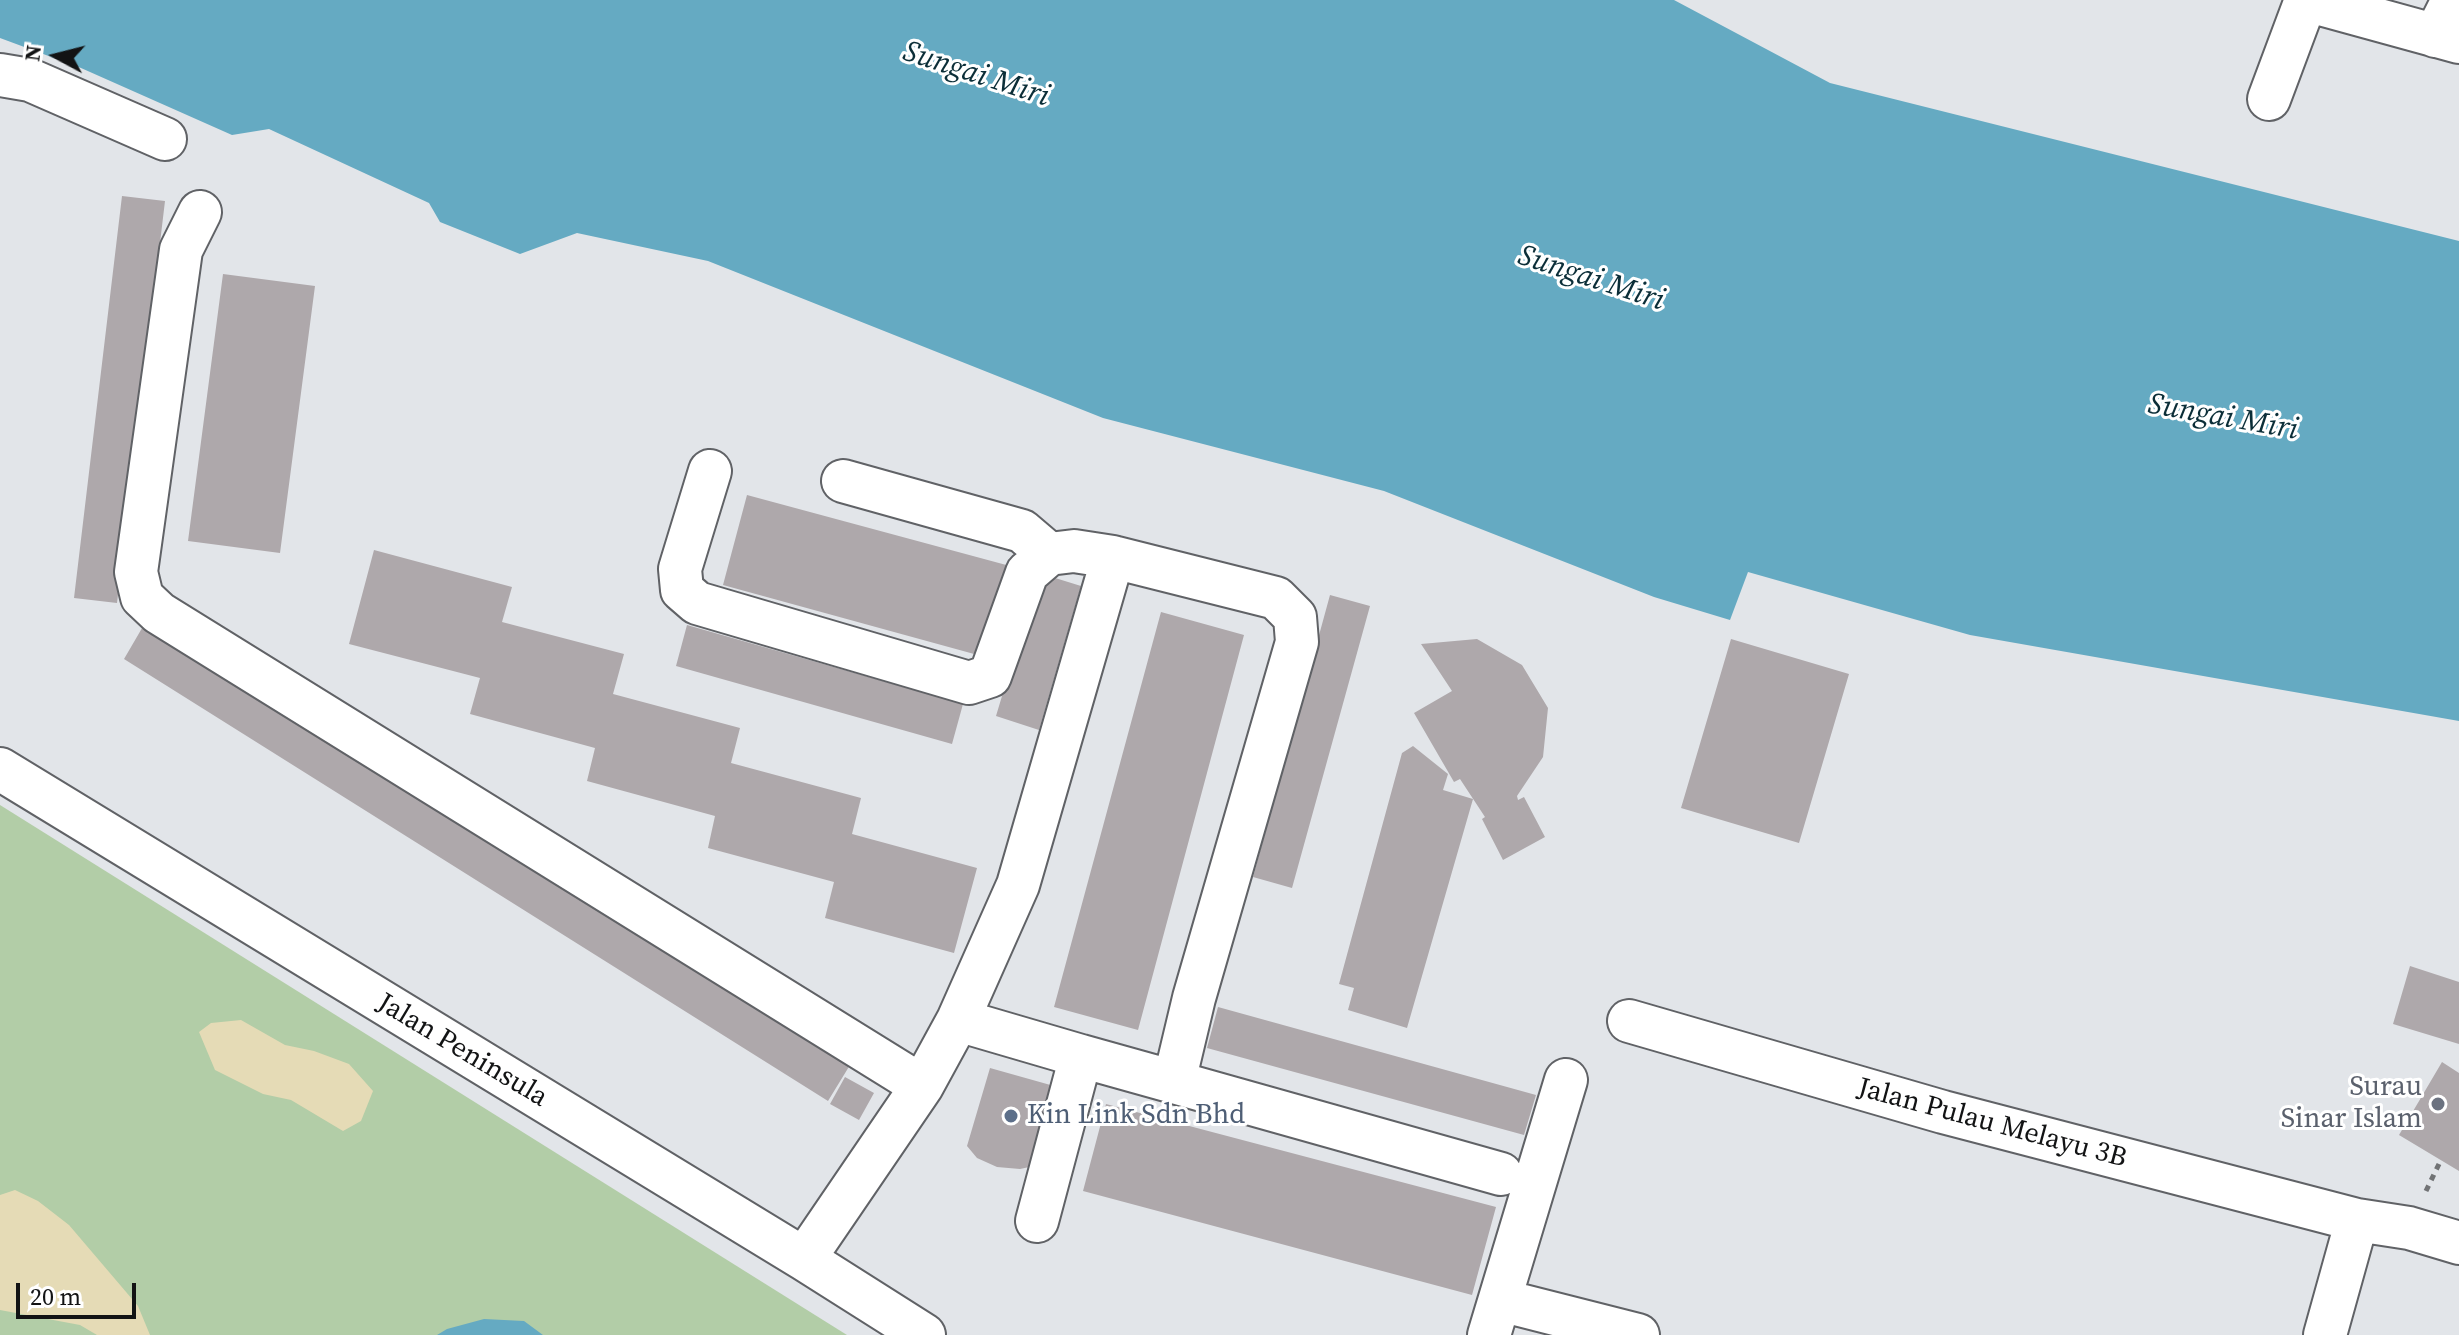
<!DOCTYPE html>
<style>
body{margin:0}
#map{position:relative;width:2459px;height:1335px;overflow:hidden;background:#e2e5e9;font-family:"Source Serif 4",serif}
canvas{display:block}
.north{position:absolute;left:16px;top:16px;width:80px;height:80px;-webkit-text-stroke:6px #fff;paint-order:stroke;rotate:277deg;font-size:22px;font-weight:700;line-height:32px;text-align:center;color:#121314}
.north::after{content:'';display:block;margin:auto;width:28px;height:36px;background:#121314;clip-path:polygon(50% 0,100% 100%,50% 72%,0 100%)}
.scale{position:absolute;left:16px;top:1283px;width:120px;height:36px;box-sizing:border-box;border:4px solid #121314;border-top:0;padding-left:10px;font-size:24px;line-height:28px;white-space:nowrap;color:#121314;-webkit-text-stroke:6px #fff;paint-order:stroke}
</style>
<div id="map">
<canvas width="2459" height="1335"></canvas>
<div class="north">N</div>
<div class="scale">20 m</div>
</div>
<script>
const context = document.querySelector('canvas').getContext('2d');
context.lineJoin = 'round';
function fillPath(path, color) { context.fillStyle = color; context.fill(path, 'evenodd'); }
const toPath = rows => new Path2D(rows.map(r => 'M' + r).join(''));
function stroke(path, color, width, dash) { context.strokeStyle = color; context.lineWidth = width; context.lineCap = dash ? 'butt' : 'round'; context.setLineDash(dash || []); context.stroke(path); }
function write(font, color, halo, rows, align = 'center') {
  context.font = font + ' "Source Serif 4",serif'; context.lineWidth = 6; context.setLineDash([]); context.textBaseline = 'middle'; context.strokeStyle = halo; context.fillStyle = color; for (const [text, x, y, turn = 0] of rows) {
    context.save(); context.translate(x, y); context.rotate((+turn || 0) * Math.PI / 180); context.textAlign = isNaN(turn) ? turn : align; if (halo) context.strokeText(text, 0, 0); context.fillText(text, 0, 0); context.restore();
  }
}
fillPath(toPath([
 [0,805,847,1335,0,1335]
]), '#b2cda7');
fillPath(toPath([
 [241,1020,285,1045,314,1051,349,1064,373,1091,361,1121,343,1131,291,1100,263,1094,215,1070,199,1032,211,1023],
 [15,1190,38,1201,69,1225,138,1306,150,1335,97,1335,80,1325,0,1310,0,1195]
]), '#e5dbb6');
fillPath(toPath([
 [0,0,1674,0,1830,83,2459,241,2459,721,1970,635,1748,572,1730,620,1654,597,1384,491,1103,418,708,261,577,233,520,254,440,222,429,203,269,129,232,135,81,68,0,38],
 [484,1319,524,1321,543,1335,437,1335,447,1329]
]), '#65aac2');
fillPath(toPath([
 [122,196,165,201,117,603,74,598],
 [223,274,315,286,280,553,188,541],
 [747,495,1010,566,985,657,723,585],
 [374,550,512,587,502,622,624,654,613,694,740,728,731,763,861,798,852,834,977,868,954,953,825,918,834,882,708,848,715,816,587,781,595,748,470,714,480,678,349,644],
 [1039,573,1081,586,1039,730,996,716],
 [1330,595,1370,606,1292,888,1253,877],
 [1161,612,1244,635,1138,1030,1054,1007],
 [145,623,850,1065,828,1101,124,659],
 [687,625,963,704,952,744,676,666],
 [1477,639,1522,665,1548,708,1543,757,1517,796,1518,800,1524,797,1545,837,1503,860,1482,819,1485,817,1460,779,1454,782,1414,713,1452,691,1421,644],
 [1731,639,1849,674,1799,843,1681,808],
 [1413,746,1448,774,1443,790,1473,799,1407,1028,1348,1010,1354,988,1339,984,1402,753],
 [2410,966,2459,982,2459,1044,2393,1024],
 [1218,1007,1536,1095,1524,1135,1207,1048],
 [2442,1062,2459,1073,2459,1171,2399,1135],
 [990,1068,1054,1086,1034,1166,1020,1169,997,1167,977,1158,967,1146],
 [845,1077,874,1093,859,1120,830,1104],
 [1106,1104,1496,1207,1472,1295,1083,1191]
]), '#aea8ab');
const minor = toPath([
 [2306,0,2459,42],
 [2435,36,2453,0],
 [0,75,30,80,165,139],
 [2269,99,2306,0],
 [200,212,181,250,136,572,142,597,159,613,922,1086],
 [710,471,680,569,682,590,697,603,969,683,990,676,1027,573,1049,554,1074,551,1113,557],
 [843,481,1022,531,1049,554],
 [0,769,804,1259,924,1335],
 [958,1020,1081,1056,1037,1221],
 [1629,1021,1943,1112,2357,1220,2409,1228,2459,1243],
 [1081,1056,1174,1082],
 [804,1259,922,1086,958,1020,1018,885,1113,557,1276,598,1295,617,1297,642,1194,998,1174,1082,1501,1174],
 [1500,1300,1638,1335],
 [1489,1335,1566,1080],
 [2325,1335,2357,1220]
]);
stroke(minor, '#606266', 46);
stroke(toPath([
 [2426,1191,2439,1164]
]), '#717375', 5, [6, 6]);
stroke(minor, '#fff', 42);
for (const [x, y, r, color] of [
 [2438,1104,8,"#6b7280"],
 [1011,1116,8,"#5c6f8a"]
]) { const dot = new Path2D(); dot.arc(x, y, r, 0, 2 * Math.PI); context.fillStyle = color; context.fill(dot); stroke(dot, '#fff', 3); }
write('28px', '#121314', '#fff', [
 ["Jalan Peninsula",462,1051,31],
 ["Jalan Pulau Melayu 3B",1992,1124,15]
]);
write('28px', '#5b616d', '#fff', [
 ["Surau",2422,1088],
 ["Sinar Islam",2422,1120]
], 'right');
write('28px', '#4e5e75', '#fff', [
 ["Kin Link Sdn Bhd",1027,1116]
], 'left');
write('italic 30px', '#0b2e38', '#fff', [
 ["Sungai Miri",976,75,18],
 ["Sungai Miri",1591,279,18],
 ["Sungai Miri",2223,418,10]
]);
</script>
